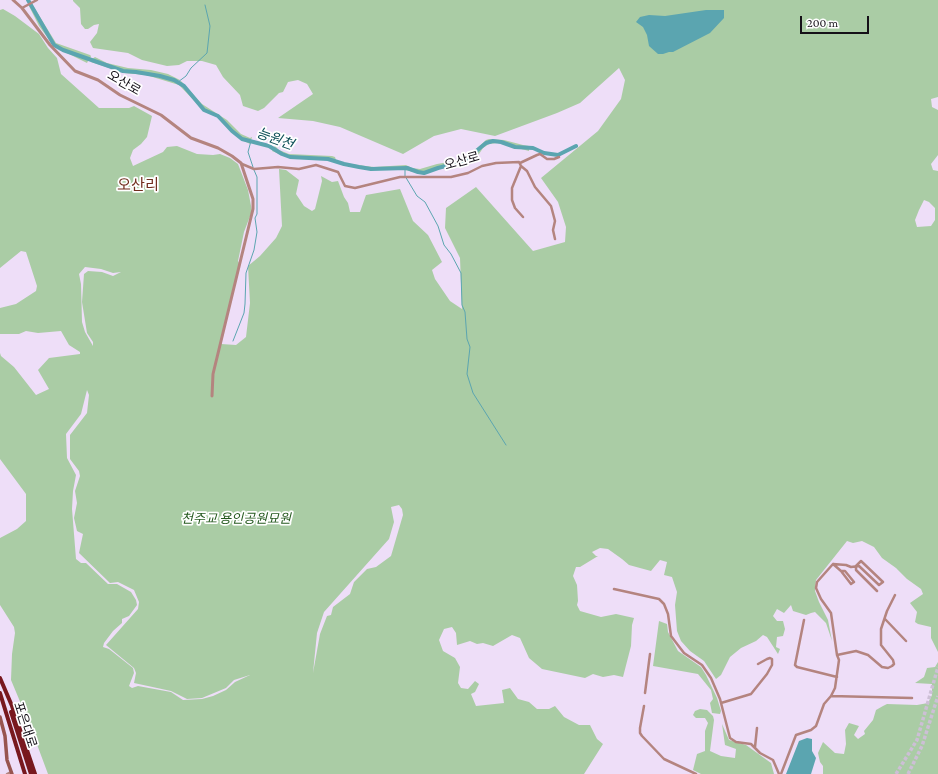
<!DOCTYPE html>
<meta charset="utf-8">
<style>
body{margin:0}
#map{position:relative;width:938px;height:774px;overflow:hidden;background:#eedef8;font-family:"Crimson Pro",serif}
canvas{display:block}
.scale{position:absolute;left:800px;top:16px;width:69px;height:18px;box-sizing:border-box;border:2px solid #151018;border-top:0;padding-left:5px;font-size:12px;line-height:14px;white-space:nowrap;color:#151018;-webkit-text-stroke:3px #fff;paint-order:stroke}
</style>
<div id="map">
<canvas width="938" height="774"></canvas>
<div class="scale">200 m</div>
</div>
<script>
const context = document.querySelector('canvas').getContext('2d');
context.lineJoin = 'round';
function fillPath(path, color) { context.fillStyle = color; context.fill(path, 'evenodd'); }
const toPath = rows => new Path2D(rows.map(r => 'M' + r).join(''));
function stroke(path, color, width, dash) { context.strokeStyle = color; context.lineWidth = width; context.lineCap = dash ? 'butt' : 'round'; context.setLineDash(dash || []); context.stroke(path); }
function write(font, color, halo, rows, align = 'center') {
  context.font = font + ' "Crimson Pro","Noto Sans KR",serif'; context.lineWidth = 3.5; context.setLineDash([]); context.textBaseline = 'middle'; context.strokeStyle = halo; context.fillStyle = color; for (const [text, x, y, turn = 0] of rows) {
    context.save(); context.translate(x, y); context.rotate((+turn || 0) * Math.PI / 180); context.textAlign = isNaN(turn) ? turn : align; if (halo) context.strokeText(text, 0, 0); context.fillText(text, 0, 0); context.restore();
  }
}
fillPath(toPath([
 [73,0,938,0,938,97,931,99,932,107,938,110,938,155,931,164,933,170,938,171,938,652,931,638,931,627,918,624,915,622,917,612,910,603,923,594,921,589,907,579,896,568,882,558,874,547,862,541,853,543,847,541,816,580,815,591,819,602,828,620,832,641,826,623,815,612,811,613,806,615,793,611,791,605,784,613,777,609,773,616,777,621,783,621,785,629,783,636,777,637,776,647,780,649,778,654,767,637,763,635,756,641,741,648,730,657,721,675,716,679,704,661,690,651,681,641,677,631,675,605,677,592,672,577,664,575,667,562,660,560,651,571,629,565,622,559,608,549,600,548,592,552,596,556,598,556,580,567,576,567,573,576,577,585,578,601,577,605,580,611,601,617,616,614,634,618,632,625,631,646,623,677,614,675,603,677,593,674,585,678,542,669,529,658,520,638,512,635,493,646,483,643,477,644,470,641,457,645,456,633,452,627,444,629,439,640,443,651,455,658,460,667,458,683,461,688,468,689,475,681,479,684,475,692,471,694,476,706,504,703,502,690,510,688,518,699,529,702,537,709,549,709,555,706,564,717,579,725,590,725,597,739,603,744,584,774,48,774,29,723,11,680,12,654,15,633,14,627,0,605,0,538,17,529,26,521,26,494,0,459,0,353,1,356,14,367,36,395,49,389,38,370,49,358,80,354,80,352,69,345,61,331,38,333,26,331,19,334,0,334,0,308,16,304,36,291,37,286,26,252,21,251,0,268,0,10,3,9,15,16,39,34,48,48,57,58,61,74,99,108,129,108,134,106,152,116,147,137,141,144,133,150,130,158,133,166,163,152,167,147,177,146,197,154,213,155,220,154,230,158,238,164,248,190,252,211,244,232,238,261,239,263,221,344,236,345,246,337,250,303,248,266,260,256,276,238,282,226,279,169,286,170,299,180,296,194,304,206,312,211,315,209,322,181,321,176,332,182,338,181,344,197,348,203,350,212,360,212,366,195,400,189,413,221,428,235,442,262,432,270,435,279,450,301,462,309,460,258,445,228,446,208,476,187,533,251,565,242,566,227,558,202,541,178,598,131,621,99,625,80,619,68,580,103,557,113,495,136,461,129,434,136,403,154,340,127,313,121,278,118,313,94,307,84,298,80,288,82,283,92,279,93,264,108,258,111,243,106,240,95,223,77,216,65,202,61,187,61,179,65,167,66,142,60,128,53,93,48,90,42,97,33,99,24,94,25,88,29,85,29,81,24,80,8,73,1],
 [924,200,929,202,935,208,935,220,931,226,917,227,915,220,919,210],
 [85,267,101,269,113,273,121,272,113,276,102,272,88,271,84,274,82,302,87,333,93,342,93,346,85,332,82,322,81,284,79,274],
 [87,390,89,395,87,413,70,435,70,459,79,471,80,476,75,491,77,503,74,518,77,531,83,534,79,553,110,583,118,582,134,590,139,602,138,609,106,645,134,668,136,673,134,683,171,691,187,699,202,698,226,688,234,680,250,675,235,682,226,690,213,696,202,699,183,700,171,692,138,686,132,688,129,686,134,673,133,668,109,649,103,647,104,643,113,631,122,623,122,619,129,616,137,605,136,600,131,592,117,584,108,584,86,563,81,563,76,559,72,509,73,491,76,475,67,458,66,434,81,414],
 [399,505,402,509,403,515,391,556,376,567,367,569,354,582,350,594,333,607,331,615,327,616,320,634,313,673,317,633,324,612,389,539,394,522,391,507],
 [32,4,56,43,90,55,91,56,90,59,73,53,89,59,87,63,57,48,53,45,39,26,29,6],
 [95,57,107,63,128,68,151,70,168,74,180,80,178,81,160,75,136,71,123,71,92,59],
 [92,60,122,71,136,72,174,81,184,87,204,110,218,116,223,121,232,131,242,139,250,142,250,144,242,140,232,131,217,116,204,111,179,85,146,75,124,73,91,62],
 [181,81,202,104,227,120,241,134,250,138,252,137,251,141,243,139,232,130,218,115,205,110,185,86,179,82],
 [489,139,504,140,523,145,529,146,529,148,526,148,529,149,529,151,498,143,489,144,483,148,479,154,464,162,486,143,462,161,462,159,473,152,486,140],
 [275,146,279,150,289,154,332,156,335,157,336,160,328,158,317,158,328,159,334,160,337,163,326,159,298,159,289,158,272,151,273,149,281,155,290,158,302,158,290,157,282,154,273,148],
 [459,159,459,163,423,174,405,170,405,168,417,172,425,173,442,166,424,172,418,172,408,168,382,168,403,168,404,170,397,169,371,170,349,166,351,165,350,164,374,167,406,165,412,168,420,169,437,164,455,161],
 [659,621,667,624,668,632,678,651,701,667,706,675,717,698,721,711,720,714,712,713,710,703,713,699,711,690,698,674,653,666],
 [938,662,938,774,823,774,823,766,820,762,818,753,823,742,835,753,844,754,846,744,845,730,849,723,859,726,854,735,858,739,865,734,864,731,873,720,876,710,883,706,887,704,917,705,928,703,932,695,932,684,915,683,924,677,927,668,935,667],
 [700,709,707,710,713,716,714,720,710,751,721,756,735,758,736,749,725,745,722,724,729,740,746,745,771,763,774,774,701,774,693,770,697,754,705,751,705,731,708,723,705,718,696,718,693,715,695,711]
]), '#aacca5');
fillPath(toPath([
 [706,10,724,10,724,18,710,33,673,52,669,52,663,54,658,54,649,46,647,35,643,27,636,22,640,17,649,15,665,16],
 [807,738,812,739,812,751,816,758,811,774,786,774,799,741]
]), '#5ba5b0');
stroke(toPath([
 [178,82,186,76,191,68,207,53,210,26,205,5],
 [251,141,248,152,253,167],
 [405,168,405,176,417,196,425,202,438,226,444,245,451,254,461,273,462,305,465,312,467,339,470,347,467,374,473,393,506,445],
 [233,341,244,313,245,304,246,273,254,250,257,232,255,218,257,214,257,177,254,170]
]), '#5ba5b0', 1);
stroke(toPath([
 [28,0,54,45,63,50,123,71,136,72,160,76,174,80,184,86,204,110,218,116,232,131,242,139,269,146,282,154,290,157,328,159,344,164,359,167,371,169,407,168,418,172,424,173,438,168,464,161,486,143,493,141,501,142,515,147,533,148,544,153,558,155,576,146]
]), '#5ba5b0', 4);
stroke(toPath([
 [896,774,917,740,938,667],
 [908,774,922,746,938,696]
]), '#cdbfd6', 3.5, [3.5, 2]);
stroke(toPath([
 [22,8,37,0],
 [520,163,537,155,540,154,547,159,554,159,559,157],
 [242,164,254,169,278,167,299,169,316,165,338,172,345,186,355,188,400,177,451,177,468,173,482,166,496,163,519,162,521,166,512,188,512,200,515,208,523,217],
 [521,166,527,171,535,187,551,206,555,221,553,230,555,239],
 [856,566,856,570,877,591],
 [841,571,845,571,854,582,851,584],
 [851,584,841,571,833,564,846,565,851,567,859,566,879,585,883,582,861,561,856,566],
 [614,589,659,599,664,604,668,614,671,636,684,653,702,665,711,678,720,699,730,738,736,742,751,744,760,753,773,760,779,774],
 [885,619,906,641],
 [804,620,795,665,797,667,837,677],
 [837,655,856,651,868,655,882,667,888,668,892,666,894,664,893,660,881,645,881,629,887,611,895,595],
 [645,693,650,654],
 [831,696,912,698],
 [721,703,751,694,767,674,772,665,772,659,770,658,767,659,758,664],
 [644,706,640,728,640,733,642,736,664,759,696,774],
 [755,747,757,728],
 [7,774,11,772],
 [781,774,796,735,811,730,816,726,824,704,831,696,835,688,839,660,837,655,831,613,821,599,816,588,817,582,833,564]
]), '#b4847f', 2.5);
stroke(toPath([
 [13,0,22,8,50,45,75,71,98,80,120,95,161,115,191,138,218,148,232,156,241,163,253,199,253,209,213,374,212,396]
]), '#b4847f', 3);
stroke(toPath([
 [0,717,5,736,7,760,12,774]
]), '#98544f', 3.5);
stroke(toPath([
 [0,678,12,706,35,774],
 [0,693,25,774],
 [11,712,31,774]
]), '#78181e', 4);
write('13px', '#151018', '#fff', [
 ["오산로",124,83,30],
 ["오산로",462,161,-16],
 ["포은대로",25,725,72]
]);
write('italic 13px', '#25591f', '#fff', [
 ["천주교 용인공원묘원",236,519]
]);
write('italic 14px', '#0e5058', '#fff', [
 ["능원천",275,139,20]
]);
write('15px', '#712d1e', '#fff', [
 ["오산리",138,185]
]);
</script>
